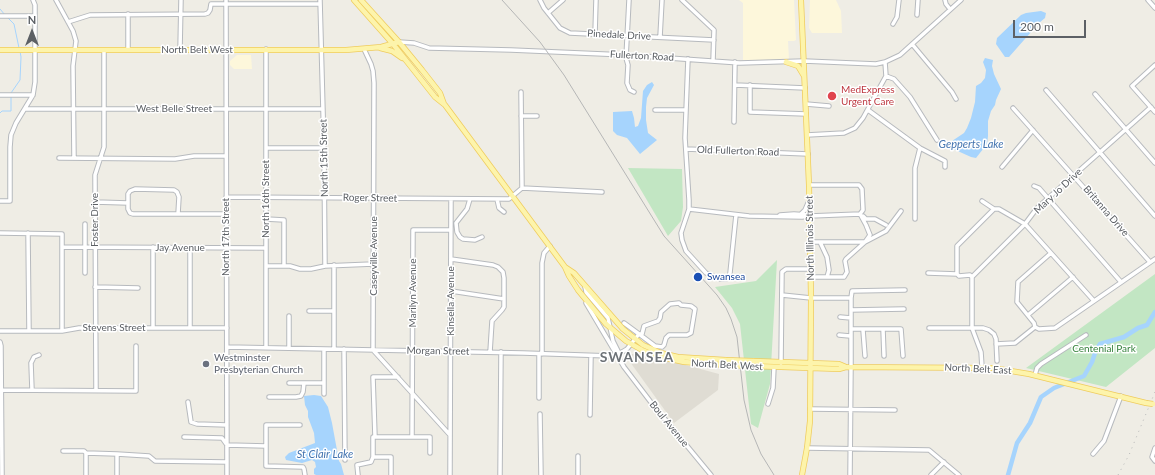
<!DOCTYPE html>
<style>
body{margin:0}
#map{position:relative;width:1155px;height:475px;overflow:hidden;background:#efede5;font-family:Lato,sans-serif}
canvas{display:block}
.north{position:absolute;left:12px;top:12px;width:40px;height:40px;-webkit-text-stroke:3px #fff;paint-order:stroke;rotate:0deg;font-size:11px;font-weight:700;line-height:16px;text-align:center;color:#5c6065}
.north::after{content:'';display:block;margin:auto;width:14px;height:18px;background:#5c6065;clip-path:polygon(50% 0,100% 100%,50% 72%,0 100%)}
.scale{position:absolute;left:1013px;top:20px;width:73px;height:18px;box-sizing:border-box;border:2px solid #5c6065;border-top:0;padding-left:5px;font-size:12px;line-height:14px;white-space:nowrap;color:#5c6065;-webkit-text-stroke:3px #fff;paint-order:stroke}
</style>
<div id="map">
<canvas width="1155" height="475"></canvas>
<div class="north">N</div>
<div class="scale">200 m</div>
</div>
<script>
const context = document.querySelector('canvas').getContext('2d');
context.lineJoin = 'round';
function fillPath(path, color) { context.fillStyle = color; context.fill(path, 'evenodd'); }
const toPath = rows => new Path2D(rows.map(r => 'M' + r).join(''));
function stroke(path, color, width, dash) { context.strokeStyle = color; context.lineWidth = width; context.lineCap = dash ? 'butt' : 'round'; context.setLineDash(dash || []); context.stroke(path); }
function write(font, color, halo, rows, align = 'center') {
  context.font = font + ' Lato,sans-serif'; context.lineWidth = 3; context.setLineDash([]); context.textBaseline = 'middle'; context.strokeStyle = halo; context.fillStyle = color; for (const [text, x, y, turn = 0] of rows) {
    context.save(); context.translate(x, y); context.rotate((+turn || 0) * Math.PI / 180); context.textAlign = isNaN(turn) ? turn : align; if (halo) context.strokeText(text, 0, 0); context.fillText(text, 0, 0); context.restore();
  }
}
fillPath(toPath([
 [739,0,794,0,796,40,794,41,788,41,789,60,743,60,743,3],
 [810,0,836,0,841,11,842,33,812,33,809,28],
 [237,55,251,55,252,69,234,69,230,65,230,61]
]), '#fdf7db');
fillPath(toPath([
 [641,353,719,374,718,390,674,423,625,355]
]), '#dfdcd3');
fillPath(toPath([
 [628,168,682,169,683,207,681,221,668,236],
 [777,260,770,384,758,428,751,424,740,324,732,308,715,287,756,281],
 [1155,274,1155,348,1106,387,1026,368]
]), '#c2e6c3');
fillPath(toPath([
 [1041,11,1046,13,1045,18,1039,23,1009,57,1005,57,996,44,997,38,1021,15,1026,13],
 [985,58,993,60,992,66,994,74,1001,89,996,100,995,105,991,111,988,121,988,136,987,144,976,158,971,157,951,148,950,145,952,141,964,133,967,128,971,118,975,102,976,86,981,83,985,78,986,70,983,62],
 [652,82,654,85,647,98,646,107,646,120,648,133,657,140,640,154,627,138,617,135,613,131,613,112,632,111,634,118,635,127,638,126,641,118,643,91,647,85],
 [314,395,321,396,328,407,332,423,339,461,341,464,344,475,316,475,314,474,314,469,316,467,315,462,312,460,302,463,286,460,285,457,289,453,315,443,314,433,308,417,308,411,305,405,304,396]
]), '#a6d4fd');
stroke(toPath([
 [0,9,5,15],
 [8,18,14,24,19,48],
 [11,93,20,80,21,57,20,51],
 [0,113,2,111,11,111,11,96]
]), '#a6d4fd', 1);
stroke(toPath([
 [1008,475,1017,443,1030,423,1041,397,1054,388,1084,376,1092,362,1096,350,1100,344,1124,337,1138,328,1147,325,1155,312]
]), '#a6d4fd', 4.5);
const minor = toPath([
 [56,0,73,31,76,41,73,66,74,158],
 [226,0,227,475],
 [320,0,324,148,325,266],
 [540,0,544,8,560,28,570,33,714,40],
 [629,0,626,58,628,65,627,83,630,90,634,92],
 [682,0,714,30,713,61],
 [945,0,946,4,950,9],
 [1148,0,1155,8],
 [548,13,563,0],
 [917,15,918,0],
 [0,16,35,16],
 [68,22,90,15,205,14,208,13,210,10,211,4,320,4],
 [893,24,897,17,899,0],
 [595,34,596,0],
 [660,37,662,0],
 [399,42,414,43,429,48,511,50,626,55,740,63,804,61,876,64,885,62],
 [912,44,952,92,956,99],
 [266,49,266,348],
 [364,49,371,64,373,71,374,83,373,350,450,435],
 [128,50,128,14],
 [180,50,181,0],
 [688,59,685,138,689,200,689,209,681,233,682,240,686,251,706,273,720,279,726,279,729,276,730,273,736,215],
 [1155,65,1132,86,1155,112],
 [886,76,894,79,910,97,937,140],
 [735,85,805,88],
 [750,85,750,112,806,114],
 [1046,90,1155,216],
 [1095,94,1155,163],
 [0,95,33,95],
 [806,104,829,106],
 [1013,108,1150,262],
 [25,109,323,109],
 [655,110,686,110],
 [868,110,920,148,945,161,945,167],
 [521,116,537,116],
 [734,122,735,62],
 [807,135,844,133,855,128,863,118,886,76,885,62,900,55,961,0],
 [266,148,324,148],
 [686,149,808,154],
 [59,158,175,159,194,156,226,156],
 [1002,167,1033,130],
 [809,185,859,185,862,189,863,210,860,214],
 [1034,186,1039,188,1121,282],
 [522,188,602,192],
 [226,197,509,199,522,188,521,92],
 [470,199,467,209,456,223,457,232,460,237,463,239,475,240,482,237],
 [497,199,499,208,504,212],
 [0,201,10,201,10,147,11,135,16,123,33,95,35,82,35,5,33,0],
 [982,201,994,209,999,209,1025,224,1094,301],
 [95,202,128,203],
 [689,209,749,216,802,217,810,216,860,214],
 [178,214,179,197,177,192,174,190,135,189,130,191,128,194,128,209,130,213,133,214,226,214],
 [801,214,805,210,808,203],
 [780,215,794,214,808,215,810,216],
 [863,216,866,219,875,219,886,225],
 [266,219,284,220,284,266],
 [915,219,915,168,920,148],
 [0,233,62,234,62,331],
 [28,233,29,331],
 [811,242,865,242,886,231,901,211],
 [820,242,827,257,829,270,827,277],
 [62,247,266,248],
 [153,247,153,328],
 [451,259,493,265,498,267,503,272,504,278,504,307,502,310,492,321,490,352],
 [266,266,290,266,300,269,311,269,325,266,373,264],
 [85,273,85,224],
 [928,273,957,274,959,276,970,275,972,277],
 [957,274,957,246,994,209],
 [811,277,844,277,847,272,845,261,846,259,865,242,870,235,866,225,860,214],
 [95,287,138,288],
 [585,287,586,292,608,318,613,341,620,355],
 [451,291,504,299],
 [782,295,811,298,851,298,852,291,905,290],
 [851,298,851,367],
 [586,303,624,367,650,401,711,475],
 [851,310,904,309],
 [309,311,334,311],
 [1028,315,1073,277],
 [840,317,851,318],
 [1035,327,1039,329,1055,328,1155,259],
 [1035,327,1034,323,1017,302,1018,282,1051,253],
 [190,328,190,248],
 [929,328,983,328,989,330,994,334,996,339,997,361],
 [851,329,901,329,903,356],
 [883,329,884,356],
 [863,330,865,356],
 [0,331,62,331,79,328,227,328],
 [839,335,850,336],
 [0,342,1,346,2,475],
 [996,344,1015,343,1035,327],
 [227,347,523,353,611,356,617,355,627,349,639,334,642,334,644,326,658,321,660,318,661,312,670,304,679,303,681,305,691,306,695,309,691,333,687,335,669,335,666,338,664,345,662,347,655,346,639,334,624,323],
 [289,348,289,316],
 [324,349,324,394],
 [334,349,334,265],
 [344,349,345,460],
 [539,354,539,398],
 [542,354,542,263,544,253,550,246],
 [781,363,782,272,786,269,811,269],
 [982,367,981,352,972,328,972,277,1025,224,1037,208,1151,107],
 [1035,375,1037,368,1041,364,1086,335],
 [289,383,324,383],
 [0,390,136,391,136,346],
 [32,390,31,363,34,357,39,355],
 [96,390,95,175,104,147,104,50],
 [269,397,296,397,301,396,303,392,304,383],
 [188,402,191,422,197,424,227,425],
 [768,404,773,388,774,367],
 [810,409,895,410],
 [540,414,541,475],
 [590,415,591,356],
 [300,425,266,425,266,466,303,467,304,469,305,475],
 [184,437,222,438,227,445,266,446],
 [375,437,430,437,430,453],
 [412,437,413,230,451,230],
 [807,448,929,450,959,475],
 [1155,448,1152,457,1155,461],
 [63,451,84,451,86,453,117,454,149,456,155,461,227,462],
 [86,453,86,475],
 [117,454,117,475],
 [1093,454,1104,441,1121,396],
 [578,456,578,475],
 [373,457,391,457,391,475],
 [358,475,357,465,371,462,373,457,373,437,375,437,373,377,398,377],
 [450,475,451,199],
 [500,475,501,352],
 [850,475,851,367],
 [931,475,944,462]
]);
const major = toPath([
 [354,0,393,44,435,97,445,105,565,267,569,276,578,290,606,324,626,341,642,350,657,356,684,362,726,365],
 [361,0,399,42,422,70,440,93,444,104],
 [801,0,809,185,811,298,810,421,807,448,802,475],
 [380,48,392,51,402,58],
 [0,50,346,50,381,47,399,42],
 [786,62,798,66,804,76],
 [565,267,574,273,623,329,643,345,661,353,678,357,726,360],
 [753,361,839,364,846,367,993,368,1029,374,1146,403],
 [752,366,839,369,846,367]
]);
stroke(minor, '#b7babe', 5.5);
stroke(major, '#efcc5d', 6);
stroke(minor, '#fff', 3.5);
stroke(major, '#fdf4ab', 4.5);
stroke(toPath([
 [502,0,540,42,564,75,664,236,717,295,726,308,731,319,737,337,744,400,751,430,761,454,774,475]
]), '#b5b6b6', 1);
stroke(toPath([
 [1118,475,1129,455,1155,392]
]), '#b5b6b6', 1, [1, 5]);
const majorBridge = toPath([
 [726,360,753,361],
 [726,365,752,366],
 [1146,403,1153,404]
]);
stroke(majorBridge, '#efcc5d', 6, []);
stroke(majorBridge, '#fdf4ab', 4.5);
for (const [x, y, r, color] of [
 [832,96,5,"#e0444e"],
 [698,277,5,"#1a4fb4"],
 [206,364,4,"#6b7280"]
]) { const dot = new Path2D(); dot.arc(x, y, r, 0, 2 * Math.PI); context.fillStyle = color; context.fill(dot); stroke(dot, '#fff', 1.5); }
write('10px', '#5c6065', '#fff', [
 ["Pinedale Drive",619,35,3],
 ["North Belt West",197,50],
 ["Fullerton Road",642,56,3],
 ["West Belle Street",174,109],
 ["Old Fullerton Road",738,151,2],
 ["North 15th Street",324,158,-91],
 ["Mary Jo Drive",1058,191,-43],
 ["Roger Street",370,198,1],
 ["North 16th Street",266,199,-90],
 ["Britanna Drive",1106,211,49],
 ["Foster Drive",95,220,-90],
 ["North 17th Street",226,237,-90],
 ["North Illinois Street",810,238,-91],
 ["Jay Avenue",180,248],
 ["Caseyville Avenue",374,256,-90],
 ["Marilyn Avenue",413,293,-90],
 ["Kinsella Avenue",451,301,-90],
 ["Stevens Street",114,328],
 ["Morgan Street",438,351,1],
 ["North Belt West",727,365,3],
 ["North Belt East",978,369,3],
 ["Boul Avenue",669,424,51]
]);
write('10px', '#be3a42', '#fff', [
 ["MedExpress",841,90],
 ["Urgent Care",841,102]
], 'left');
write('10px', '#164399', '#fff', [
 ["Swansea",707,277]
], 'left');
write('10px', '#36823d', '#fff', [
 ["Centenial Park",1104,349]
]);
write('10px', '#5b616d', '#fff', [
 ["Westminster",214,358],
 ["Presbyterian Church",214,370]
], 'left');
write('italic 11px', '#4273af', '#fff', [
 ["Gepperts Lake",971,144],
 ["St Clair Lake",325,454]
]);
context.letterSpacing = '1px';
write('bold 14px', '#6d7277', '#fff', [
 ["SWANSEA",637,357]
]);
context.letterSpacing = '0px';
</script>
